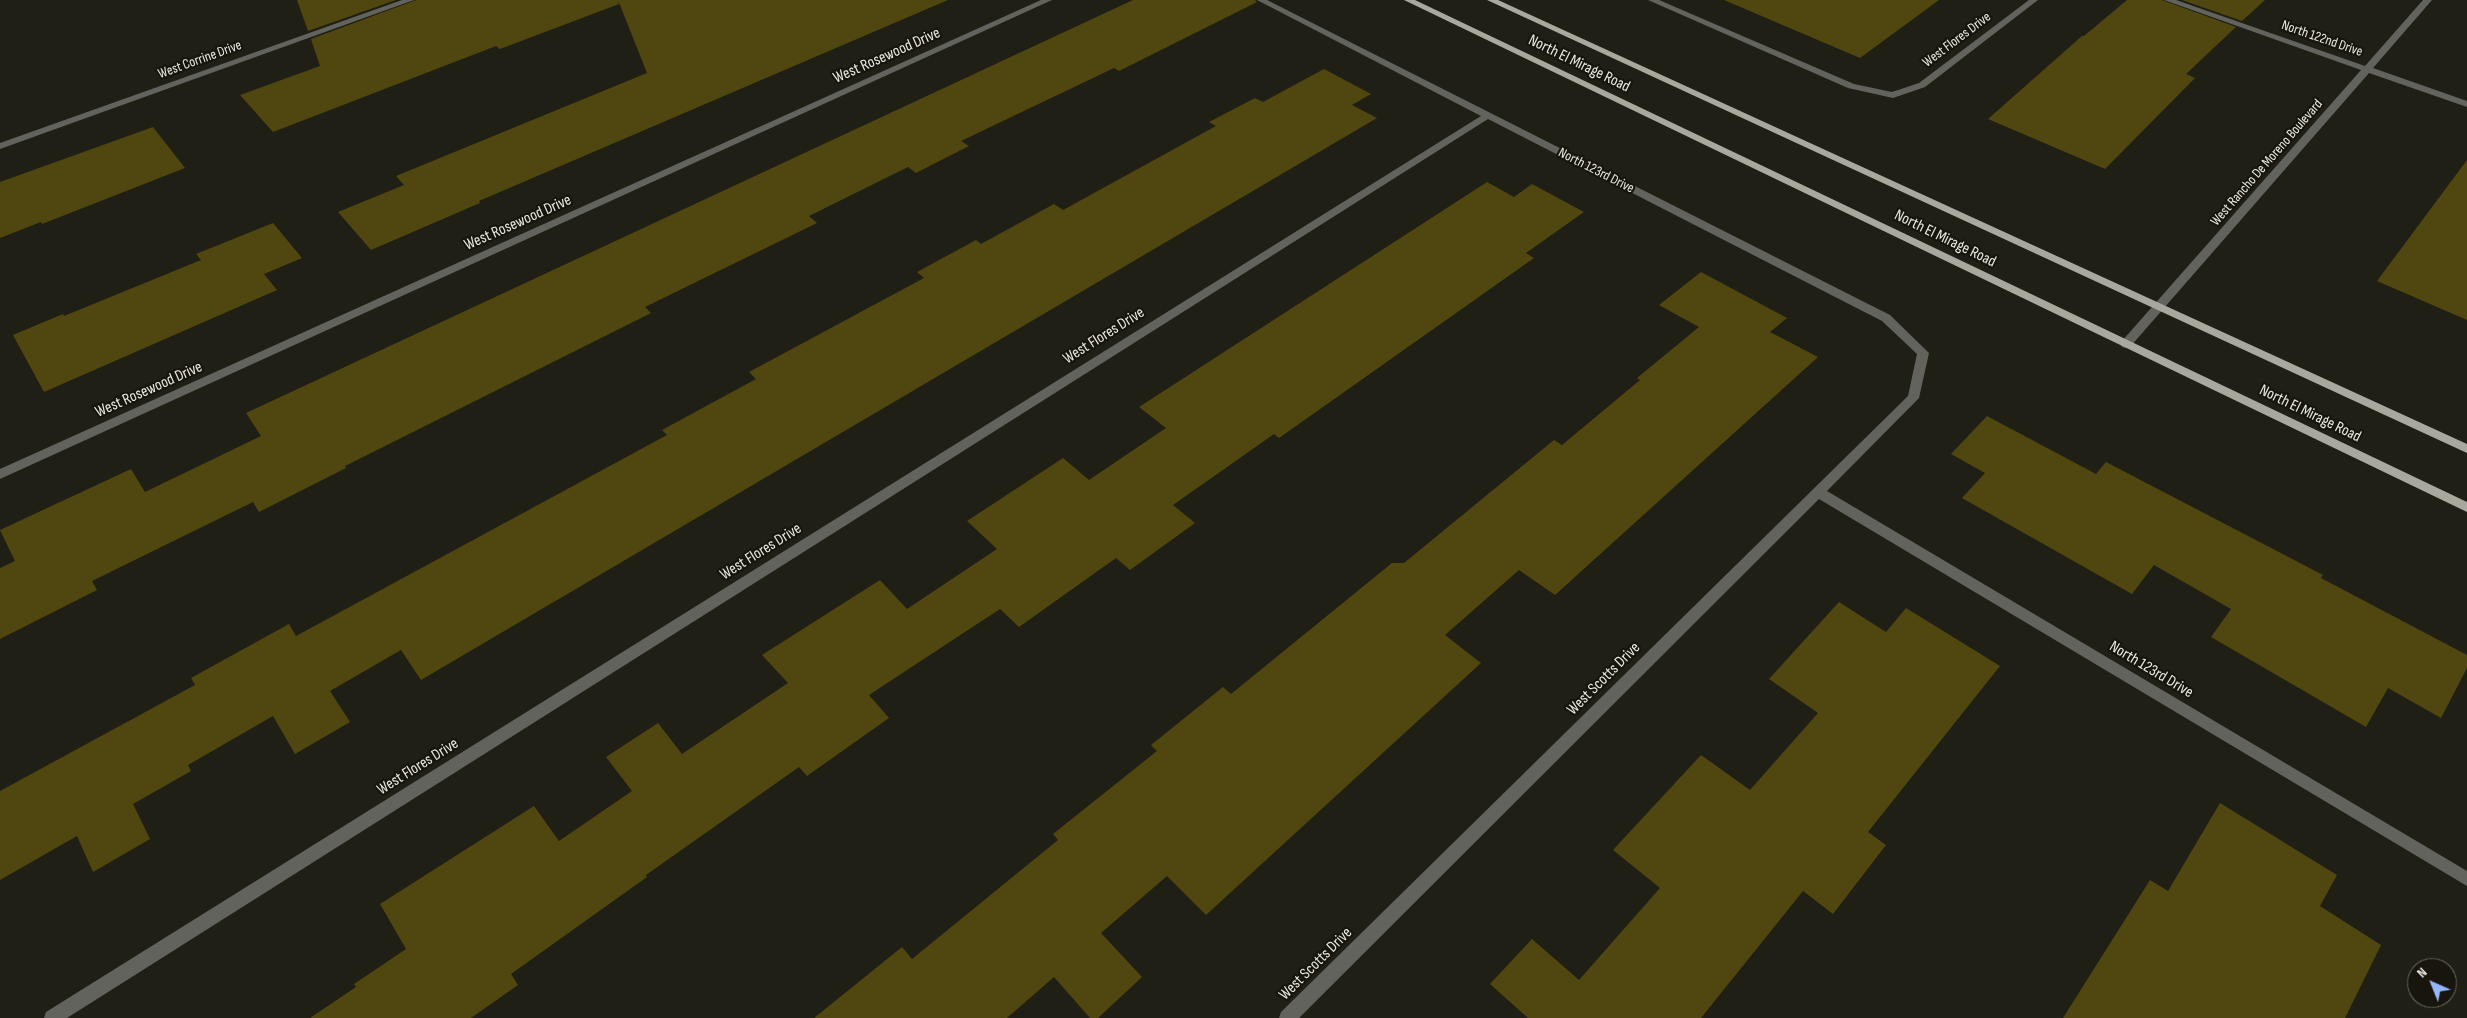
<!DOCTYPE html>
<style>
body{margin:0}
#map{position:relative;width:2467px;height:1018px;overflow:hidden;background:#201f15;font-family:"Sofia Sans Condensed",sans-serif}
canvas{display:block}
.north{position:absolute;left:2407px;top:958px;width:50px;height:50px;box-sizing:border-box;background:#17150c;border:1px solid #6b6a62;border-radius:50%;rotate:316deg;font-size:14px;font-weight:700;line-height:20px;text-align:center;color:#eae9e2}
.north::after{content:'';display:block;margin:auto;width:18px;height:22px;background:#95b7fd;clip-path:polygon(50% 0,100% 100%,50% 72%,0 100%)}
</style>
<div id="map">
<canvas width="2467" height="1018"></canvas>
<div class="north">N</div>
</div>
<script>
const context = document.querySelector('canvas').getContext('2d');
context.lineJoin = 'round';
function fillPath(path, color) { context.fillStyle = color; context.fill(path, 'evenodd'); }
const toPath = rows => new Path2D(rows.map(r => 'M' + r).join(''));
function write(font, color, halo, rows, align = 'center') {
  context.font = font + ' "Sofia Sans Condensed",sans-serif'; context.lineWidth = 4.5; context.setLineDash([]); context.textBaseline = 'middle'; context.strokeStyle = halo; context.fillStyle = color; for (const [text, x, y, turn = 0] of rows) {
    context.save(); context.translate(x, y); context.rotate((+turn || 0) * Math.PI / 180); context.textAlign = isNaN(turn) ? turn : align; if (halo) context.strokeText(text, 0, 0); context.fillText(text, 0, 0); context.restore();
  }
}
fillPath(toPath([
 [297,0,396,0,308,31],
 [416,0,948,0,479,201,480,203,371,250,338,212,404,185,396,176,647,73,618,0,619,4,500,49,496,46,273,132,240,95,320,66,311,39],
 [1133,0,1255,0,1257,2,1119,71,1114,68,961,141,969,146,916,173,908,167,809,216,817,223,645,307,651,313,345,466,346,468,259,512,253,502,92,581,97,590,0,639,0,568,15,561,0,530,131,469,145,492,261,436,246,413],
 [1724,0,1939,0,1860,58],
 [2127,0,2162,0,2236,27,2186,74,2195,78,2105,169,1988,119,2082,36,2084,36],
 [2182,0,2265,0,2242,21],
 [1324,69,1371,94,1352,105,1377,118,421,680,401,650,330,691,350,722,295,754,273,716,188,765,191,771,133,804,150,839,93,872,77,836,0,880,0,791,195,685,191,678,289,624,296,636,667,435,662,430,756,379,749,372,924,278,917,272,976,240,981,244,1054,204,1063,210,1216,126,1209,122,1255,98,1263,102],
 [153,127,185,168,42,224,41,222,0,238,0,182],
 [2467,160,2467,320,2377,281],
 [1487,182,1514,197,1532,184,1584,212,1526,253,1534,258,1279,438,1274,434,1173,505,1195,523,1130,570,1116,558,1019,627,1000,609,869,695,889,718,807,776,799,767,646,875,647,877,511,974,518,985,471,1018,310,1018,356,987,354,984,406,949,380,904,534,806,559,841,632,791,606,757,658,723,682,754,788,683,762,655,880,580,907,609,997,549,967,521,1063,458,1089,480,1166,428,1139,407],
 [273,223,302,258,264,274,277,290,44,392,13,335,63,314,64,316,201,260,196,254],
 [1701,272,1787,318,1770,332,1818,357,1555,595,1519,570,1445,635,1481,663,1206,915,1167,876,1101,933,1142,977,1098,1018,1090,1018,1054,977,1007,1018,814,1018,902,947,912,959,1058,840,1053,834,1157,751,1151,745,1223,687,1231,694,1392,563,1404,563,1554,440,1562,445,1640,380,1637,378,1699,327,1659,305],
 [1987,416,2096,474,2106,462,2323,575,2321,578,2467,655,2467,668,2441,718,2388,688,2366,727,2211,637,2231,609,2154,565,2132,594,1962,498,1985,473,1951,454],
 [1839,602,1886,632,1906,608,2000,666,1868,832,1886,845,1833,914,1803,891,1701,1018,1528,1018,1490,984,1532,939,1579,980,1660,888,1613,850,1701,755,1750,790,1818,713,1769,679],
 [2220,803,2337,875,2320,906,2381,945,2345,1018,2063,1018,2150,880,2168,891]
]), '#4f470f');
fillPath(toPath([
 [402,0,414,0,0,149,0,143,402,0],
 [1041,0,1052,0,0,479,0,469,1041,0],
 [1257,0,1267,0,1890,315,1929,353,1919,398,1827,491,2467,871,2467,886,1819,499,1299,1018,1279,1018,1281,1012,1908,396,1917,354,1882,321,1488,119,67,1018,44,1018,46,1012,1481,116,1257,0],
 [1648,0,1659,0,1854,84,1892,92,1919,83,2029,0,2038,0,1925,87,1893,98,1848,88,1648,0],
 [2164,0,2176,0,2365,66,2423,0,2432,0,2373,68,2467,101,2467,107,2369,73,2130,347,2126,348,2122,347,2120,344,2122,341,2361,70,2164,0]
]), '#63635e');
fillPath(toPath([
 [1404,0,1415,0,2467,502,2467,512,1404,0],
 [1487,0,1498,0,2467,444,2467,453,1487,0]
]), '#a9a89e');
write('14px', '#eae9e2', '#17150c', [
 ["North 122nd Drive",2322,39,19],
 ["West Flores Drive",1957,40,-37],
 ["West Corrine Drive",200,60,-20],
 ["West Rancho De Moreno Boulevard",2267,163,-49],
 ["North 123rd Drive",1596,171,27]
]);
write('16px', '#eae9e2', '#17150c', [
 ["West Rosewood Drive",887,56,-24],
 ["North El Mirage Road",1579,64,26],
 ["West Rosewood Drive",518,223,-24],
 ["North El Mirage Road",1945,239,26],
 ["West Flores Drive",1104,336,-32],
 ["West Rosewood Drive",149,390,-24],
 ["North El Mirage Road",2310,414,26],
 ["West Flores Drive",761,552,-32],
 ["North 123rd Drive",2151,670,31],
 ["West Scotts Drive",1604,679,-45],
 ["West Flores Drive",418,767,-32],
 ["West Scotts Drive",1316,964,-45]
]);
</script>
